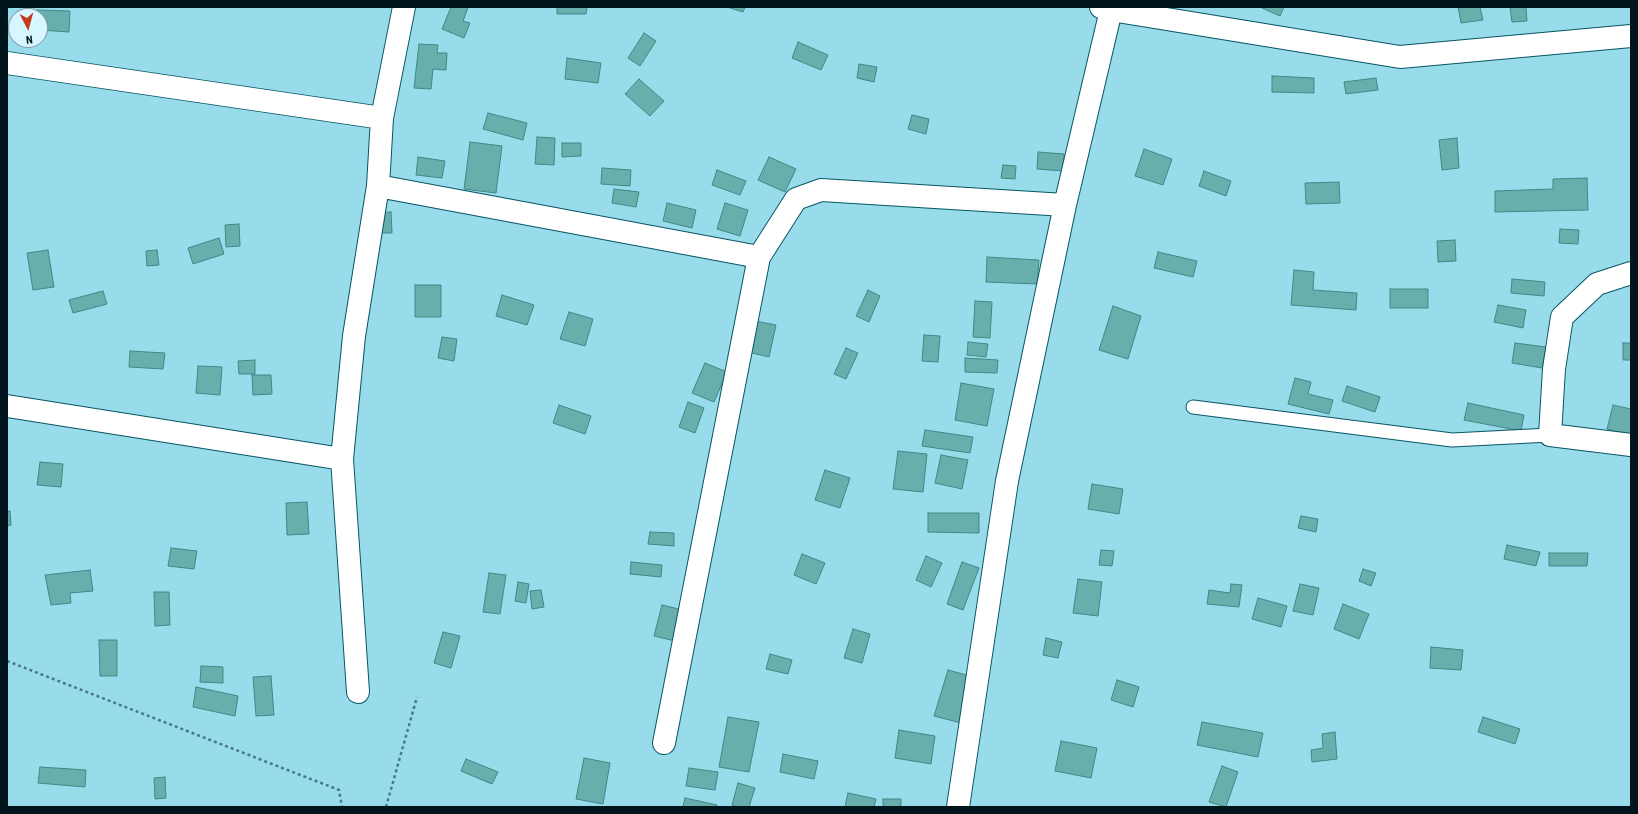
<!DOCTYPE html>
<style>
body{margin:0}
#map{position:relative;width:1638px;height:814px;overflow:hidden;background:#98dcec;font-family:"Roboto Condensed",sans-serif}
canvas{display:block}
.frame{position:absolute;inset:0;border:8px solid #00151b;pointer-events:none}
.north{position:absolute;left:8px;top:8px;width:40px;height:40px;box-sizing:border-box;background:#d6f7ff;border:1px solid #809da4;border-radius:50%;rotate:174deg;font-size:11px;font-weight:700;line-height:16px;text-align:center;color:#00151b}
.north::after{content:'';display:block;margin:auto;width:14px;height:18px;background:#c63c1b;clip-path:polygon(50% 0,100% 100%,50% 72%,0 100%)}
</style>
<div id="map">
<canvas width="1638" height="814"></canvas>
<div class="frame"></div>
<div class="north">N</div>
</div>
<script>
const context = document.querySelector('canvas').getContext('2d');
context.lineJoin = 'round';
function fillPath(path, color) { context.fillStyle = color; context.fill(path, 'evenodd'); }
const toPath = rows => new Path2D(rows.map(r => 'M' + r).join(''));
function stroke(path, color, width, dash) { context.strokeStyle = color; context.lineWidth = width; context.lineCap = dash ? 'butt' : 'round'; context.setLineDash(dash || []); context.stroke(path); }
const building = toPath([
 [451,7,468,7,463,21,470,23,464,38,442,29,451,7],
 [557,7,587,7,586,14,557,14,557,7],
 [727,7,745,7,743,12,727,7],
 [1260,7,1284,7,1280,16,1260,7],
 [1458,7,1480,7,1483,20,1461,23,1458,7],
 [1510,7,1526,7,1527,21,1512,22,1510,7],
 [37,10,70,11,69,32,40,30,40,16,36,16,37,10],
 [644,33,656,41,640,66,628,58,644,33],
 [798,42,828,55,821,70,792,58,798,42],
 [419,44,438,45,437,53,447,53,446,70,433,69,431,89,414,88,419,44],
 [567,58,601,63,598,83,565,79,567,58],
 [859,64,877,67,874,82,857,78,859,64],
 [1272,76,1314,78,1314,93,1272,92,1272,76],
 [1376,78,1378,90,1346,94,1344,82,1376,78],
 [639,79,664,101,650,116,625,94,639,79],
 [488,113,527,123,523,140,483,129,488,113],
 [912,115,929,119,926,134,908,129,912,115],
 [537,137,555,138,554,165,535,164,537,137],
 [1457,138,1459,168,1442,170,1439,140,1457,138],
 [470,142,502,146,496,193,464,189,470,142],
 [562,143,581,143,581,156,562,157,562,143],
 [1144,149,1172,159,1163,185,1135,176,1144,149],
 [1038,152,1064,154,1063,171,1037,169,1038,152],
 [418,157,445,161,442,178,416,175,418,157],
 [769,157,796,169,785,192,758,180,769,157],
 [1003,165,1016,166,1015,179,1001,178,1003,165],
 [602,168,631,170,630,186,601,184,602,168],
 [717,170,746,181,740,195,712,185,717,170],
 [1204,171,1231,181,1226,196,1199,186,1204,171],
 [1587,178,1588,210,1495,212,1495,191,1553,189,1553,179,1587,178],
 [1339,182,1340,203,1306,204,1305,183,1339,182],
 [614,189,639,192,636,207,612,203,614,189],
 [667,203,696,210,692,228,663,221,667,203],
 [725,203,748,210,740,236,717,229,725,203],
 [391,212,392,233,375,233,374,213,391,212],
 [239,224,240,246,226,247,225,225,239,224],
 [1560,229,1579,230,1578,244,1559,243,1560,229],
 [219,238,224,254,193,264,188,248,219,238],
 [1455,240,1456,261,1438,262,1437,241,1455,240],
 [48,250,54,287,33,290,27,253,48,250],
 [157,250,159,265,147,266,146,251,157,250],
 [1158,252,1197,261,1193,277,1154,268,1158,252],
 [987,257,1039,260,1037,284,986,282,987,257],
 [1294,270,1314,272,1313,290,1357,293,1356,310,1291,305,1294,270],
 [1512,279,1545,282,1544,296,1511,293,1512,279],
 [415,285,441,285,441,317,415,317,415,285],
 [1390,289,1428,289,1428,308,1390,308,1390,289],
 [868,290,880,296,869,322,856,316,868,290],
 [103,291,107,304,73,313,69,300,103,291],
 [502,295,534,305,527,325,496,316,502,295],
 [975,301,992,302,990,338,973,337,975,301],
 [1498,305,1526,310,1523,328,1494,322,1498,305],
 [1113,306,1141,316,1128,359,1099,350,1113,306],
 [569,312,593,319,585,346,560,339,569,312],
 [755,321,776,325,769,357,748,352,755,321],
 [924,335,940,336,938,362,922,361,924,335],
 [442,337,457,339,454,361,438,358,442,337],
 [968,342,988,344,986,357,967,355,968,342],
 [1515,343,1546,347,1542,368,1512,363,1515,343],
 [1623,343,1631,343,1631,360,1623,360,1623,343],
 [846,348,858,353,846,379,834,374,846,348],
 [130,351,165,353,163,369,129,367,130,351],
 [965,358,998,360,997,373,965,372,965,358],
 [255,360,255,374,239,374,238,361,255,360],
 [705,363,727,372,714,402,692,393,705,363],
 [198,366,222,367,220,395,196,393,198,366],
 [252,375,271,375,272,394,253,395,252,375],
 [1295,378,1311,382,1308,394,1333,400,1329,414,1288,404,1295,378],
 [961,383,994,389,987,426,955,420,961,383],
 [1347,386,1380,397,1375,412,1342,401,1347,386],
 [688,402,704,408,695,433,679,427,688,402],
 [1468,403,1524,415,1521,431,1464,420,1468,403],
 [559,405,591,416,585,434,553,423,559,405],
 [1613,405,1631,409,1631,435,1607,429,1613,405],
 [925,430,973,437,970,453,922,446,925,430],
 [898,451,927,454,923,492,893,489,898,451],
 [941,455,968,460,962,489,935,483,941,455],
 [40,462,63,464,61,487,37,485,40,462],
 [825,470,850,478,840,508,815,500,825,470],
 [1092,484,1123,489,1119,514,1088,509,1092,484],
 [307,502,309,534,287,535,286,503,307,502],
 [10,511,11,525,7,526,7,512,10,511],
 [928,513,979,513,979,533,928,532,928,513],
 [1301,516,1318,519,1316,532,1298,528,1301,516],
 [650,532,674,533,674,546,648,544,650,532],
 [1507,545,1540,552,1536,566,1504,559,1507,545],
 [171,548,197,551,194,569,168,566,171,548],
 [1101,550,1114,551,1112,566,1099,565,1101,550],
 [1549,553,1588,553,1587,566,1549,566,1549,553],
 [802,554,825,563,816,584,794,575,802,554],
 [926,556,942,563,931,587,916,580,926,556],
 [631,562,662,565,661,577,630,574,631,562],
 [962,562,979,568,963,610,947,604,962,562],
 [1363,569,1376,573,1371,586,1359,581,1363,569],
 [90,570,93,591,70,593,71,603,51,605,45,575,90,570],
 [489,573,506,575,500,614,483,612,489,573],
 [1078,579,1102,582,1098,616,1073,613,1078,579],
 [518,582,529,584,526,603,515,601,518,582],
 [1231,584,1242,585,1239,607,1207,604,1209,590,1230,593,1231,584],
 [1300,584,1319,588,1313,615,1293,611,1300,584],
 [541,590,544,607,532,609,530,591,541,590],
 [154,592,169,592,170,625,155,626,154,592],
 [1258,598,1287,606,1281,627,1252,619,1258,598],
 [1343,604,1369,614,1359,639,1334,629,1343,604],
 [662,605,683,610,675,641,654,636,662,605],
 [853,629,870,634,862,663,844,658,853,629],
 [443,632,460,636,451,668,434,663,443,632],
 [1046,638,1062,642,1058,658,1043,655,1046,638],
 [99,640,117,640,117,676,100,676,99,640],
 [1431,647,1463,650,1461,670,1430,668,1431,647],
 [770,654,792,660,788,674,766,669,770,654],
 [201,666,223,667,223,683,200,682,201,666],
 [948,670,974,677,961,723,934,716,948,670],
 [271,676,274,715,256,716,253,677,271,676],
 [1117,680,1139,687,1133,707,1111,700,1117,680],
 [196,687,238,696,235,716,193,707,196,687],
 [728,717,759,722,749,772,719,767,728,717],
 [1483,717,1520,729,1515,744,1478,732,1483,717],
 [1202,722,1263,733,1258,757,1197,745,1202,722],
 [899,730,935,736,931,764,895,758,899,730],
 [1335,732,1337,759,1312,762,1311,750,1323,748,1322,734,1335,732],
 [1061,741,1097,748,1091,778,1055,771,1061,741],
 [783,754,818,761,814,779,780,772,783,754],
 [584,758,610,763,603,804,576,799,584,758],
 [466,759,498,772,492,784,461,771,466,759],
 [1222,766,1238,772,1226,807,1209,802,1222,766],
 [40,767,86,770,85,787,38,783,40,767],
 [689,768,718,772,715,790,686,786,689,768],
 [165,777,166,798,155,799,154,778,165,777],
 [738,783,755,788,749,807,739,807,732,805,738,783],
 [848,793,876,799,874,807,845,807,848,793],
 [685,798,717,805,716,807,683,807,685,798],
 [883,799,901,799,901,807,883,807,883,799]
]);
fillPath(building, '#67aeac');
stroke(building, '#408786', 1);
const lane = toPath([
 [1193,407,1452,440,1550,435]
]);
const street = toPath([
 [7,63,382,118],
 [378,186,759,257],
 [1631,273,1597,284,1562,317,1554,369,1550,435,1631,445],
 [7,406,342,459],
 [358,692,342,459,354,336,378,186,382,118,404,7],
 [664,743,759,257,796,199,821,190,1065,205],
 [958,807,1007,481,1065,205,1111,10]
]);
const secondary = toPath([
 [1101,7,1111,10,1400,57,1631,36]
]);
stroke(lane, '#075664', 15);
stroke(street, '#075664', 24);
stroke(secondary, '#075664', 24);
stroke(toPath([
 [7,661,339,790,342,807],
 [386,807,417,697]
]), '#4c7883', 2.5, [3, 3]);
stroke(lane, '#fff', 13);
stroke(street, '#fff', 22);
stroke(secondary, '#fff', 22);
</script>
